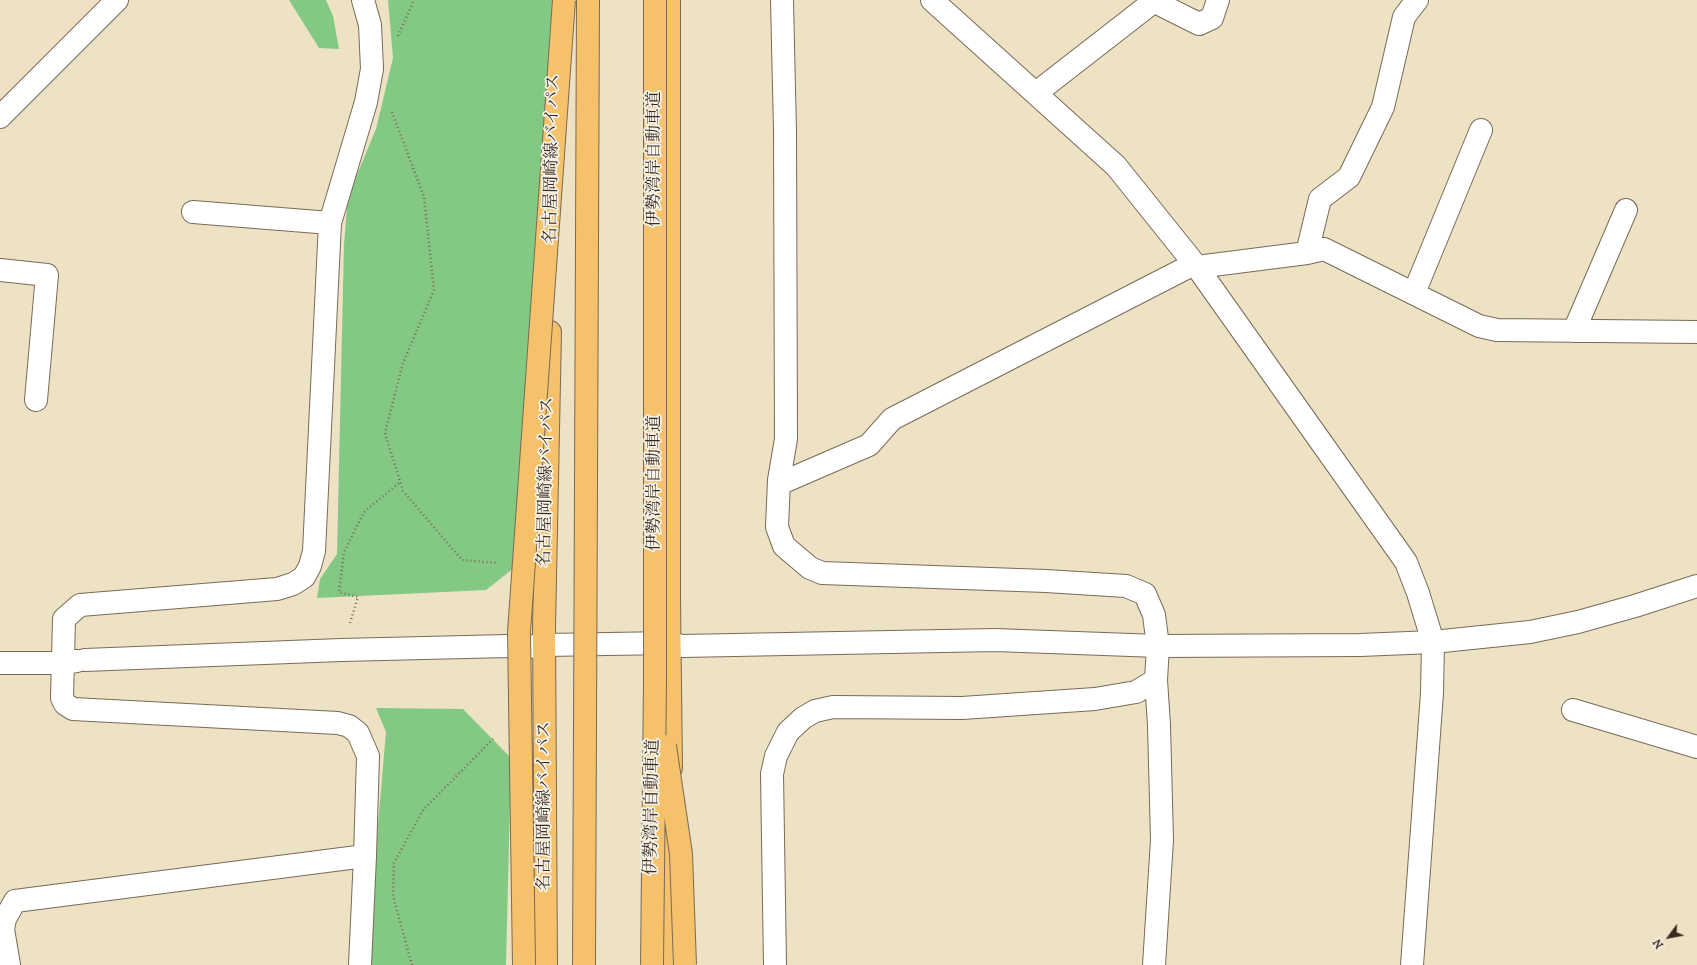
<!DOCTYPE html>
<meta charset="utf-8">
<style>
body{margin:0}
#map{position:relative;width:1697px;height:965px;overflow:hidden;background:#ede2c4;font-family:"IM FELL DW Pica",serif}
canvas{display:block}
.north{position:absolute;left:1649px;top:917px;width:40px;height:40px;-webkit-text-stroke:3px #f7f3e8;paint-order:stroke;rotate:238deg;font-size:11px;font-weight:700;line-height:16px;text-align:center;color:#3b2a1e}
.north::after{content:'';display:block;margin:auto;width:14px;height:18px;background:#3b2a1e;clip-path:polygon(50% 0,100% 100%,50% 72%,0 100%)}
</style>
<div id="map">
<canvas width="1697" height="965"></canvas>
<div class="north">N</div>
</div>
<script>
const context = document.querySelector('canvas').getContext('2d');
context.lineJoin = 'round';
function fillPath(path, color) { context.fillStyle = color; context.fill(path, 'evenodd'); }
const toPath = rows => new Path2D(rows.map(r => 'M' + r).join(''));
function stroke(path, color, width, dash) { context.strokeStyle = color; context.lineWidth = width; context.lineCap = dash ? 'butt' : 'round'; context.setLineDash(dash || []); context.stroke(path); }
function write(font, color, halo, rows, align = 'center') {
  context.font = font + ' "IM FELL DW Pica","Noto Serif JP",serif'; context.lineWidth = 3.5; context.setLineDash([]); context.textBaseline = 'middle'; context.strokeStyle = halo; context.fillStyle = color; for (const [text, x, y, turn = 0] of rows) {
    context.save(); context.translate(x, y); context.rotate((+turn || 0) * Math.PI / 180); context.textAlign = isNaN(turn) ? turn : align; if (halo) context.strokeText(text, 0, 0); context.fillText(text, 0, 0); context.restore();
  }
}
fillPath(toPath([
 [289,0,326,0,333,16,339,49,319,48],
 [388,0,560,0,532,554,486,590,317,598,320,579,337,554,344,244,348,196,376,129,393,58],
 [376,708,463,709,511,758,506,965,366,965,386,732]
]), '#83c984');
const minor = toPath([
 [932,0,1116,166,1197,267,1406,562,1418,593,1433,642,1432,693,1412,965],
 [1151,0,1199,24,1212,18,1218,0],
 [1036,93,1153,2],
 [0,117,117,0],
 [193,212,330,223],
 [1307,253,1320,199,1349,177,1383,107,1404,17,1417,0],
 [1197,267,1307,253,1324,249,1479,326,1497,330,1697,332],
 [0,270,47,275,36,400],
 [1414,293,1481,130],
 [1574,331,1626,210],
 [779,484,869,445,892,419,1194,264],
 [0,663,63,663,77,661],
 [1573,710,1697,747],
 [9,965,3,929,5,919,15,901,365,856],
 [360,965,365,856,368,756,358,733,349,726,338,723,73,709,65,704,62,698,64,619,80,605,277,589,293,584,304,577,310,566,314,551,330,223,366,102,372,69,370,25,363,0],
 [775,965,772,774,776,756,788,732,803,718,815,711,833,707,962,708,1095,699,1136,692,1156,680,1158,646,1154,615,1145,594,1126,586,1046,581,822,573,810,568,784,546,777,527,779,480,786,439,785,132,782,0],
 [1154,965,1162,840,1159,725,1156,680]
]);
const tertiary = toPath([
 [85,660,341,650,508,646,528,647,544,645,671,643,682,646,995,640,1158,646,1360,645,1433,642,1530,632,1578,622,1635,606,1697,586]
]);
const primary = toPath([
 [669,0,669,597,671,768],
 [546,965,544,627,550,332],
 [669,965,670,824]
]);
stroke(minor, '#796a58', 24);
stroke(tertiary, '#796a58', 24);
stroke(primary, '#796a58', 24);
stroke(toPath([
 [398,36,414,0],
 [392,112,424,197,434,290,403,363,385,433,403,491,462,560,498,563],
 [350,623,358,597,339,592,344,552,364,512,400,482],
 [412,965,393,896,394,863,423,810,493,739]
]), '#796a58', 2.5, [1, 3]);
stroke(minor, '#fff', 22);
stroke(tertiary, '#fff', 22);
stroke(primary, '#f5c16b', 22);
const motorwayBridge = toPath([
 [665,746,681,854,685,965],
 [524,965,519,632,564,0],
 [584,965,588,0],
 [652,965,655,681,655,0]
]);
stroke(motorwayBridge, '#796a58', 24, []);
stroke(motorwayBridge, '#f5c16b', 22);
write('17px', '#3b2a1e', '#f7f3e8', [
 ["名古屋岡崎線バイパス",553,159,-89],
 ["伊勢湾岸自動車道",655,159,-90],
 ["名古屋岡崎線バイパス",547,482,-89],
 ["伊勢湾岸自動車道",655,483,-90],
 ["名古屋岡崎線バイパス",545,806,-90],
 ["伊勢湾岸自動車道",653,807,-89]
]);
</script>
